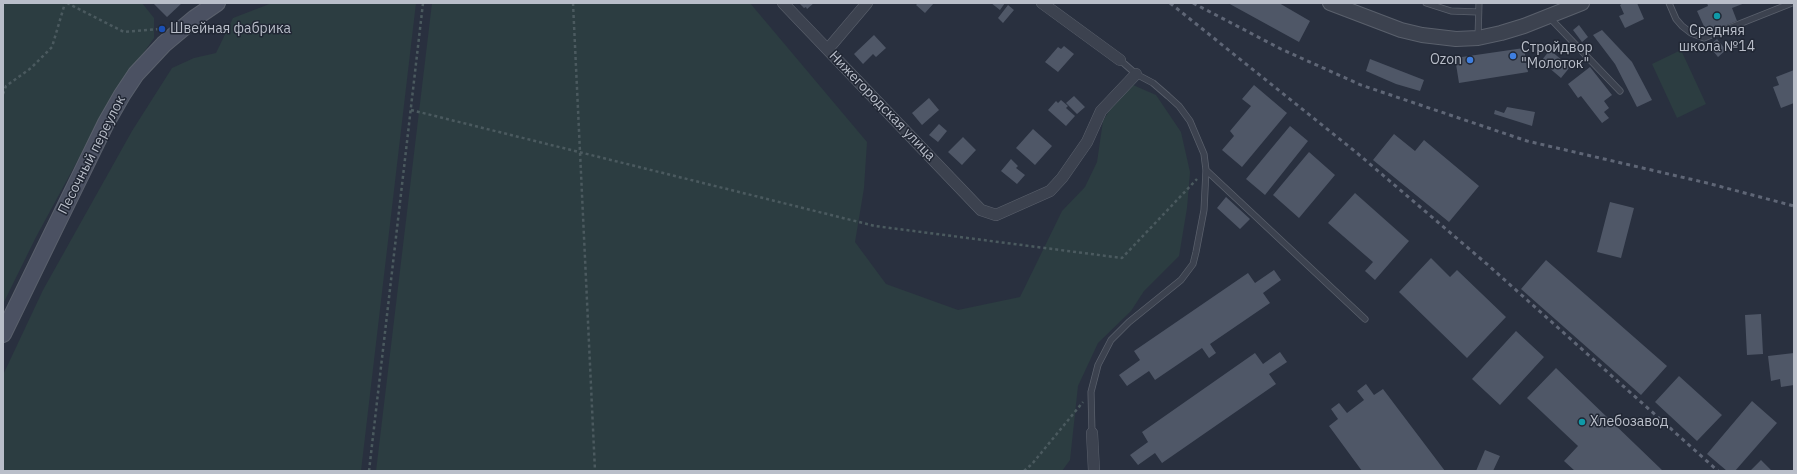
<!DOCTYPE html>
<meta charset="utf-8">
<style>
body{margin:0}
#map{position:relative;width:1797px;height:474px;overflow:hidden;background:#29303f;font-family:"IBM Plex Sans",sans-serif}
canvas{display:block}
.frame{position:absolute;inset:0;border:4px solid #b9bec9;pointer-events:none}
</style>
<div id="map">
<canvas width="1797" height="474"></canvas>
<div class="frame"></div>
</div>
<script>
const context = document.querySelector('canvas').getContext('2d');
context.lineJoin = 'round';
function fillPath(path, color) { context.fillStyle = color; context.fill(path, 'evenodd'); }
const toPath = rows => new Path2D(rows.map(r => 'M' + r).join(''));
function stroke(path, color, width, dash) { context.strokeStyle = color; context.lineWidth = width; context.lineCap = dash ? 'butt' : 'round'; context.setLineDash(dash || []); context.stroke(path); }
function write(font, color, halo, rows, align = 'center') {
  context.font = font + ' "IBM Plex Sans",sans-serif'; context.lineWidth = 3; context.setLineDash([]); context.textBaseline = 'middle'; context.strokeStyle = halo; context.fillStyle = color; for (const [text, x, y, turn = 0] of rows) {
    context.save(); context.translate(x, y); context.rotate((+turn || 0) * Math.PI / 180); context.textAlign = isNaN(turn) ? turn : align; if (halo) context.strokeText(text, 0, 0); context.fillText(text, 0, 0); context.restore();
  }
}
fillPath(toPath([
 [3,3,142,3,154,18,154,38,111,99,36,237,3,304],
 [272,3,416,3,361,471,3,471,3,375,43,290,132,131,172,68,194,58,216,53,233,18],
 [432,3,750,3,867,142,864,188,855,242,886,284,958,310,1020,297,1062,211,1085,187,1097,162,1103,121,1115,101,1133,85,1156,95,1181,132,1190,172,1187,208,1179,256,1144,291,1131,311,1098,343,1078,386,1070,460,1062,471,376,471],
 [1681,50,1706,104,1677,118,1652,64]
]), '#2c3d41');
fillPath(toPath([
 [153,3,182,3,167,17],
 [799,3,814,3,807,9,806,7,804,8],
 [918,3,934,3,925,13,916,5],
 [991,3,1005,3,1000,10],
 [1228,3,1279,3,1310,21,1299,42],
 [1623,3,1637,3,1644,19,1625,28,1619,16,1624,14,1620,5],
 [1707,3,1745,3,1732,8,1737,21,1707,33,1697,11,1708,6],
 [1008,5,1014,10,1003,23,998,18],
 [1579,25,1588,37,1582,42,1573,30],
 [1602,30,1632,62,1652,100,1637,107,1615,64,1593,35],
 [874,35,886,48,876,57,873,54,863,64,854,54],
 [1717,39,1726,50,1718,57,1709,46],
 [1064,46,1074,54,1058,72,1045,62,1058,47,1061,49],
 [1524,48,1528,72,1459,83,1455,58],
 [1550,50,1570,67,1561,78,1541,61],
 [1370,59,1424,80,1420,91,1396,84,1366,71],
 [1590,67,1612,95,1604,101,1609,108,1604,112,1609,118,1602,123,1581,96,1578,98,1568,84],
 [1794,70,1794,103,1781,108,1773,87,1779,85,1776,77],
 [1254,85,1287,113,1242,167,1222,150,1234,136,1230,131,1251,106,1242,99],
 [1074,96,1085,107,1077,114,1066,103],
 [929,98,939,110,922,125,912,113],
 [1061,100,1068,106,1066,108,1075,116,1066,126,1048,110,1056,101,1058,103],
 [1507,107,1535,112,1532,126,1494,114,1495,110,1504,113],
 [939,124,947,131,938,142,929,135],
 [1290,126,1308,141,1265,195,1246,179],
 [1033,129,1052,146,1035,165,1016,148],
 [1394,134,1415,151,1424,140,1479,186,1449,222,1373,160],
 [963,137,976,150,962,165,948,152],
 [1309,152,1335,175,1299,218,1273,195],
 [1011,159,1018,166,1016,168,1025,175,1017,184,1001,171],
 [1355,193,1409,241,1375,280,1365,271,1373,262,1328,223],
 [1226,197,1250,219,1240,229,1217,208],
 [1610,202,1634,208,1621,258,1597,252],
 [1431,258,1450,277,1457,270,1506,317,1467,358,1399,292],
 [1546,260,1667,366,1641,395,1521,289],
 [1274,270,1281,280,1263,293,1270,303,1210,344,1216,353,1209,358,1202,348,1155,380,1149,371,1127,386,1119,375,1140,360,1134,351,1248,273,1255,283],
 [1761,314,1763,354,1747,355,1745,315],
 [1516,331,1544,357,1500,405,1472,379],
 [1280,352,1287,362,1269,374,1276,384,1162,463,1155,453,1138,465,1130,455,1148,442,1142,432,1255,353,1263,364],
 [1794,353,1794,385,1781,387,1780,379,1771,381,1768,356],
 [1556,368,1663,471,1575,471,1564,461,1578,446,1527,398],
 [1679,376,1722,415,1697,441,1655,402],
 [1366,384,1374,395,1383,389,1445,471,1362,471,1329,426,1338,419,1331,409,1339,403,1347,413,1364,400,1357,391],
 [1752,401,1777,423,1735,471,1727,471,1707,454],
 [1485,450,1500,456,1493,471,1476,471],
 [1761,460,1772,471,1750,471]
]), '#4f5767');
const service = toPath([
 [1426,3,1451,11,1478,12],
 [1669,3,1676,19,1682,26,1691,33,1704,38,1792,3],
 [1549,17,1620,91],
 [1478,38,1479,3],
 [1206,170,1365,319],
 [1092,433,1091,392,1098,365,1111,340,1129,322,1181,280,1193,264,1196,252,1204,210,1206,170,1204,154,1190,121,1179,106,1168,96,1153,83,1136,74,1120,60]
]);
const minor = toPath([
 [783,3,981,210,996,215,1050,191,1062,178,1087,142,1101,111,1136,74],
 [1042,3,1120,60],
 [828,49,867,3],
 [1092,433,1094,471]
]);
const tertiary = toPath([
 [1330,3,1401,30,1422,35,1456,39,1478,38,1501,33,1524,26,1582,3]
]);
const secondary = toPath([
 [3,334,106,123,122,95,136,74,164,44,195,18,217,3]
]);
stroke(service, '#5a606c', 7);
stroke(minor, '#5a606c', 12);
stroke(tertiary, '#5a606c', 16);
stroke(secondary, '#5a606c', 18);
stroke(toPath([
 [67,3,124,32,160,29],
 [573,3,595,471],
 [3,94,6,86,31,68,52,47,65,3],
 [411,110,875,226,1122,258,1197,179],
 [369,471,423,3],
 [1024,471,1032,464,1083,402]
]), '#4b5a5f', 2.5, [3, 3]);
stroke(service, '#3c424f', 5.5);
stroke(minor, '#3c424f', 11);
stroke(tertiary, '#3c424f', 14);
stroke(secondary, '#4b5162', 16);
stroke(toPath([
 [1170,3,1357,153,1488,265,1718,471],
 [1193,3,1281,49,1361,85,1527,141,1707,183,1794,206]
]), '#5f6676', 3, [4, 4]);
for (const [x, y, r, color] of [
 [1717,16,4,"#0f9aa8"],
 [162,29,4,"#1a4fb4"],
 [1513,56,4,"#3f7fe0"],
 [1470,60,4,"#3f7fe0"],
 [1582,422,4,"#0f9aa8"]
]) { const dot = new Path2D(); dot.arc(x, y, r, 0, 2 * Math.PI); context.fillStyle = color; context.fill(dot); stroke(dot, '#212734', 1.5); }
write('14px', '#b9bec9', '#212734', [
 ["Швейная фабрика",170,29],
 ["Средняя",1717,31,"center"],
 ["школа №14",1717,47,"center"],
 ["Стройдвор",1521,48],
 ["\"Молоток\"",1521,64],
 ["Ozon",1462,60,"right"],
 ["Хлебозавод",1590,422]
], 'left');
write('14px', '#b9bec9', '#212734', [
 ["Нижегородская улица",882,106,46],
 ["Песочный переулок",92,155,-63]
]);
</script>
